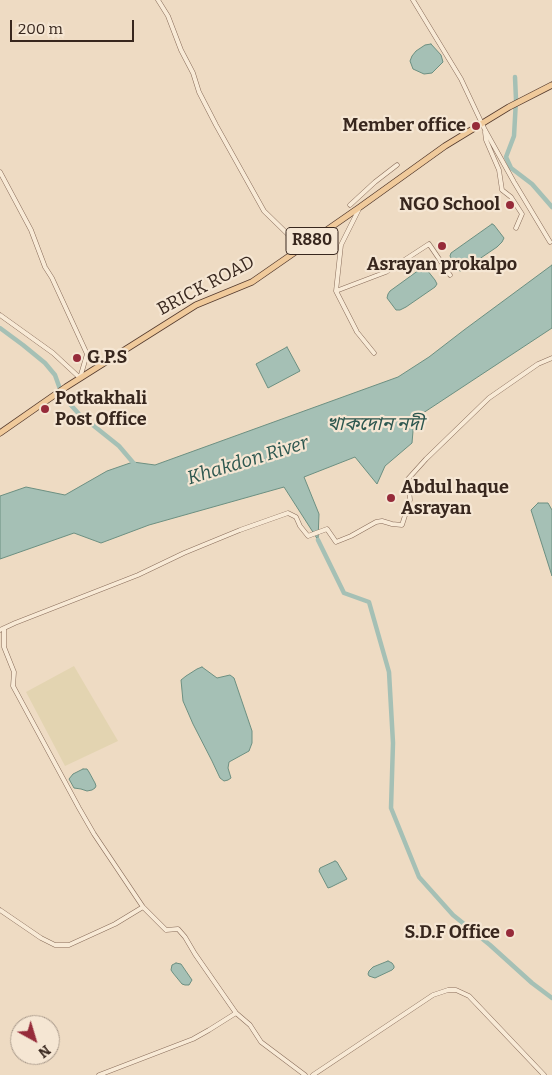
<!DOCTYPE html>
<meta charset="utf-8">
<style>
body{margin:0}
#map{position:relative;width:552px;height:1075px;overflow:hidden;background:#eedbc3;font-family:Bitter,serif}
canvas{display:block}
.north{position:absolute;left:10px;top:1015px;width:50px;height:50px;box-sizing:border-box;background:#f5e6d3;border:1px solid #a99a8b;border-radius:50%;rotate:141deg;font-size:14px;font-weight:700;line-height:20px;text-align:center;color:#38271e}
.north::after{content:'';display:block;margin:auto;width:18px;height:22px;background:#962b3a;clip-path:polygon(50% 0,100% 100%,50% 72%,0 100%)}
.scale{position:absolute;left:10px;top:20px;width:124px;height:22px;box-sizing:border-box;border:2px solid #38271e;border-top:0;padding-left:6px;font-size:15px;line-height:18px;white-space:nowrap;color:#38271e;-webkit-text-stroke:4px #f5e6d3;paint-order:stroke}
</style>
<div id="map">
<canvas width="552" height="1075"></canvas>
<div class="north">N</div>
<div class="scale">200 m</div>
</div>
<script>
const context = document.querySelector('canvas').getContext('2d');
context.lineJoin = 'round';
function fillPath(path, color) { context.fillStyle = color; context.fill(path, 'evenodd'); }
const toPath = rows => new Path2D(rows.map(r => 'M' + r).join(''));
function stroke(path, color, width, dash) { context.strokeStyle = color; context.lineWidth = width; context.lineCap = dash ? 'butt' : 'round'; context.setLineDash(dash || []); context.stroke(path); }
function write(font, color, halo, rows, align = 'center') {
  context.font = font + ' Bitter,"Noto Sans Bengali",serif'; context.lineWidth = 4.5; context.setLineDash([]); context.textBaseline = 'middle'; context.strokeStyle = halo; context.fillStyle = color; for (const [text, x, y, turn = 0] of rows) {
    context.save(); context.translate(x, y); context.rotate((+turn || 0) * Math.PI / 180); context.textAlign = isNaN(turn) ? turn : align; if (halo) context.strokeText(text, 0, 0); context.fillText(text, 0, 0); context.restore();
  }
}
fillPath(toPath([
 [74,666,118,741,65,766,26,692]
]), '#e3d4b1');
const water = toPath([
 [431,44,441,55,443,62,432,73,424,74,413,69,410,61,412,56,416,51,425,45,431,44],
 [492,224,494,225,504,238,502,242,497,247,463,270,460,271,457,269,450,256,451,253,492,224],
 [552,265,552,328,414,419,412,443,385,466,377,484,355,457,304,477,319,514,318,540,284,487,149,525,101,543,74,533,0,559,0,496,26,487,65,495,107,471,133,462,155,465,398,377,429,357,464,330,552,265],
 [419,270,427,270,435,280,437,284,435,287,406,307,400,310,396,310,387,298,388,294,390,291,419,270],
 [287,347,300,371,268,388,256,364,287,347],
 [538,503,548,503,552,510,552,576,531,510,538,503],
 [202,667,217,678,230,675,234,678,252,731,252,743,249,751,229,762,228,768,231,778,228,780,224,781,220,778,212,761,193,724,183,701,181,680,186,676,197,669,202,667],
 [83,769,87,769,89,772,95,783,96,786,95,788,92,790,87,791,81,789,74,788,69,779,73,774,83,769],
 [335,861,337,862,347,879,331,887,328,888,319,871,320,868,335,861],
 [388,961,392,963,394,966,394,968,392,970,375,978,369,976,368,974,369,971,373,967,388,961],
 [176,963,181,964,192,980,189,985,185,985,182,984,173,973,171,970,172,965,176,963]
]);
fillPath(water, '#a5c0b5');
stroke(water, '#6c8f81', 1);
stroke(toPath([
 [515,77,516,100,514,136,506,157,511,168,532,184,552,207],
 [0,328,23,345,45,363,55,375,60,389,69,403,79,414,119,446,136,466],
 [318,540,344,593,369,602,389,672,393,743,391,808,419,877,453,915,490,945,532,983,552,998]
]), '#a5c0b5', 4.5);
const street = toPath([
 [158,0,168,16,181,50,193,73,199,92,216,125,264,211,302,248],
 [413,0,461,79,485,130,514,182,550,242],
 [485,132,486,140,499,170,502,190,511,197,522,214,516,228],
 [0,172,31,230,45,267,52,278,87,354,80,378,53,353,0,315],
 [350,205,375,182,397,165],
 [359,209,341,245,336,291,357,332,374,353],
 [336,291,386,272,429,244,450,275],
 [4,628,4,647,14,672,13,686,79,808,94,834,143,907,166,930,178,929,185,937,195,954,236,1013,250,1025,261,1042,305,1075],
 [0,630,15,623,138,575,184,553,240,530,288,513,296,517,300,526,308,536,327,529,336,542,351,536,376,522,382,521,392,524,402,525,410,500,408,479,426,459,489,398,538,364,552,358],
 [0,910,41,938,55,945,69,945,115,924,143,907],
 [99,1075,193,1039,209,1030,236,1013],
 [313,1075,433,995,448,990,456,990,469,996,544,1075]
]);
const primary = toPath([
 [0,433,66,387,196,305,252,282,360,207,445,146,509,107,552,85]
]);
stroke(street, '#886c5a', 5);
stroke(primary, '#553b2e', 7);
stroke(street, '#f8ead6', 4);
stroke(primary, '#f0ca9b', 5.5);
for (const [x, y, r, color] of [
 [476,126,5,"#962b3a"],
 [510,205,5,"#962b3a"],
 [442,246,5,"#962b3a"],
 [77,358,5,"#962b3a"],
 [45,409,5,"#962b3a"],
 [391,498,5,"#962b3a"],
 [510,933,5,"#962b3a"]
]) { const dot = new Path2D(); dot.arc(x, y, r, 0, 2 * Math.PI); context.fillStyle = color; context.fill(dot); stroke(dot, '#f5e6d3', 2); }
for (const [x, y, w] of [
 [312,241,52]
]) { const box = new Path2D(); box.roundRect(x - w / 2, y - 13.5, w, 27, 4); context.fillStyle = '#f5e6d3'; context.fill(box); stroke(box, '#38271e', 1); }
write('bold 16px', '#38271e', null, [
 ["R880",312,241]
]);
write('bold 18px', '#38271e', '#f5e6d3', [
 ["Member office",466,126],
 ["NGO School",500,205],
 ["Asrayan prokalpo",442,265,"center"],
 ["G.P.S",87,358,"left"],
 ["Potkakhali",55,399,"left"],
 ["Post Office",55,420,"left"],
 ["Abdul haque",401,488,"left"],
 ["Asrayan",401,509,"left"],
 ["S.D.F Office",500,933]
], 'right');
write('18px', '#38271e', '#f5e6d3', [
 ["BRICK ROAD",206,286,-28]
]);
write('italic 19px', '#2d574f', '#f5e6d3', [
 ["খাকদোন নদী",375,425],
 ["Khakdon River",248,461,-17]
]);
</script>
